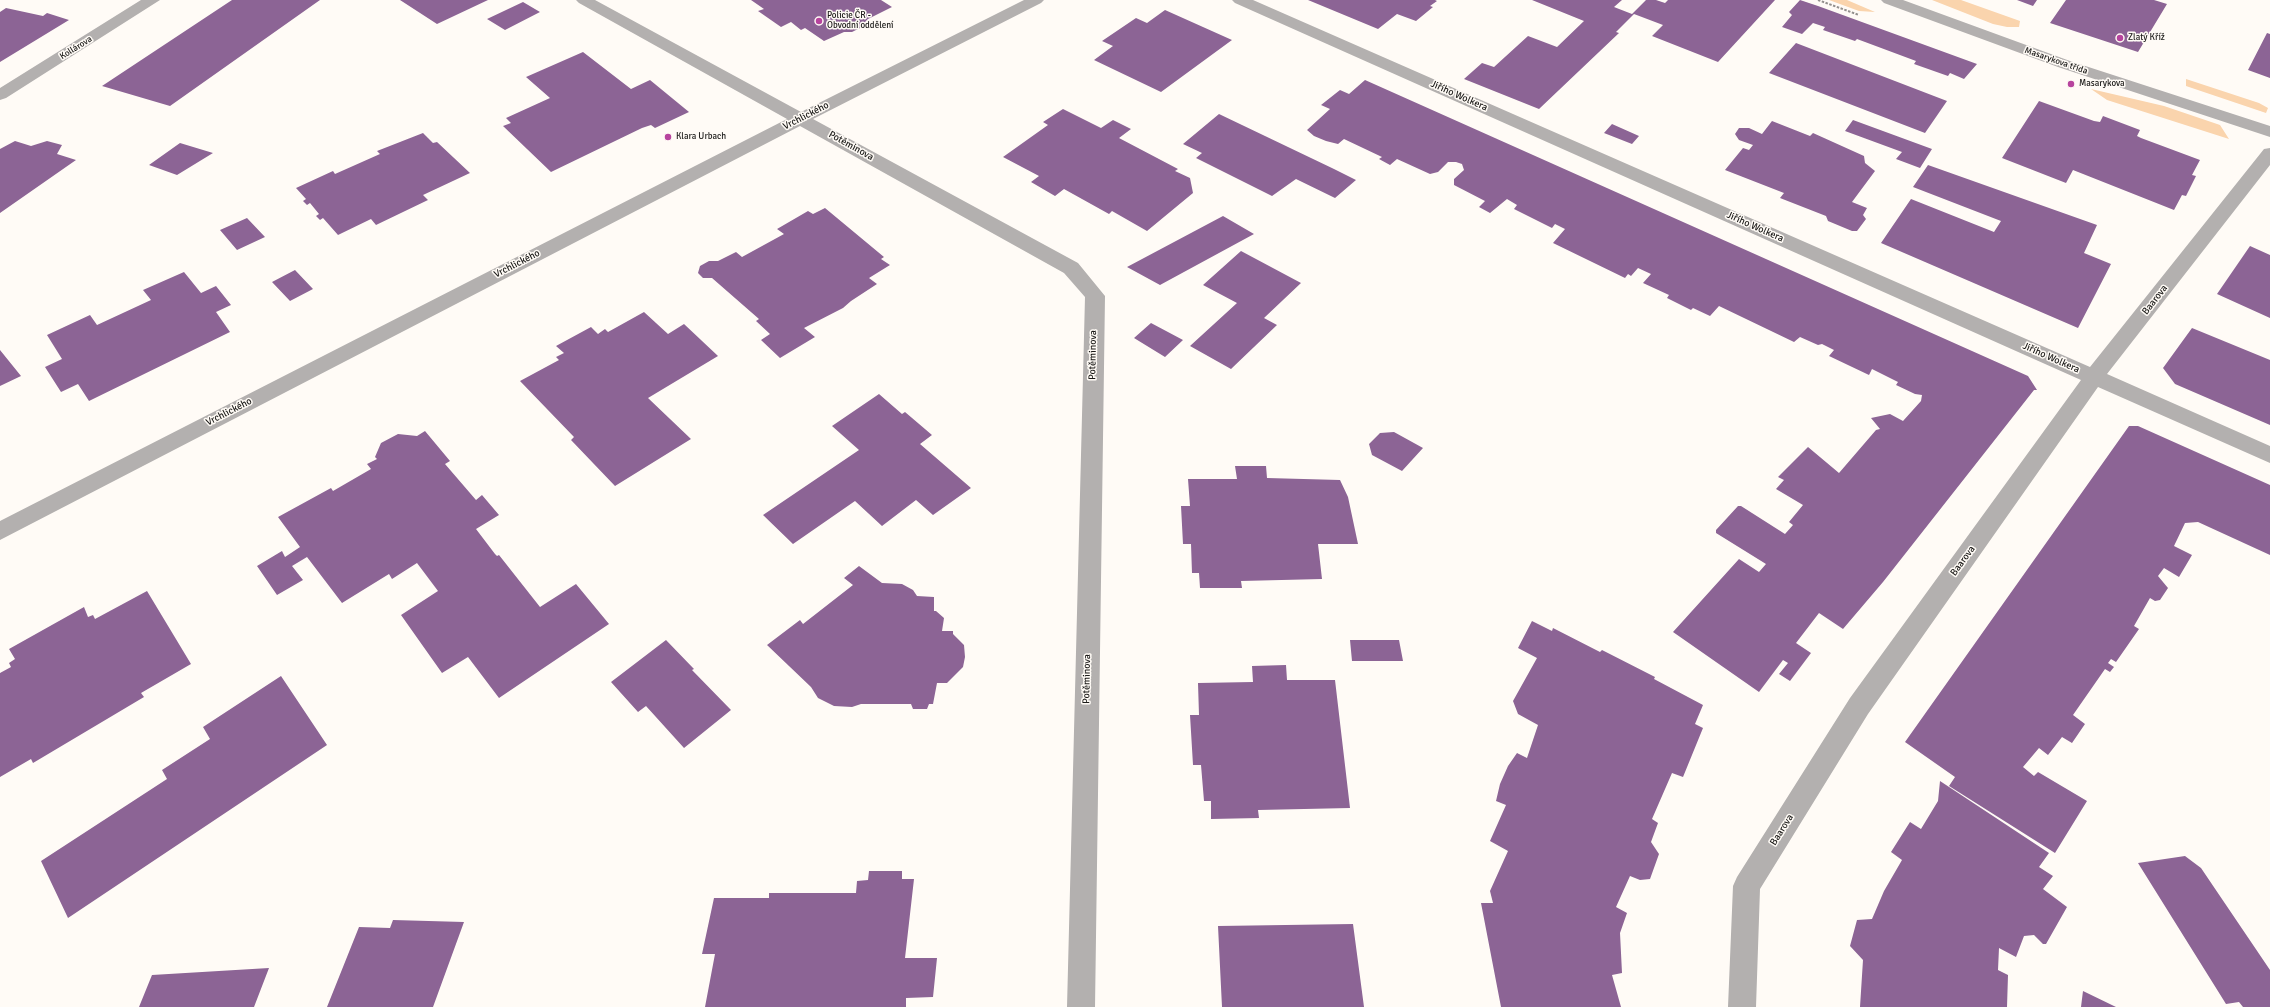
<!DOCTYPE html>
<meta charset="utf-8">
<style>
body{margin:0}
canvas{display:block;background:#fffbf6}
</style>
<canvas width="2270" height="1007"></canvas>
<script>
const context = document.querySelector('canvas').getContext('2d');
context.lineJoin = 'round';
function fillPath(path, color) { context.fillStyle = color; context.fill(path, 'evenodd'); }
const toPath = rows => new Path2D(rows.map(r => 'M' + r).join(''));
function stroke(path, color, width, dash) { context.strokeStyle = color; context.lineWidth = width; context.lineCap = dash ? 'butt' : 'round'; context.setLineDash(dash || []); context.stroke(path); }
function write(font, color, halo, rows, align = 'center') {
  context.font = font + ' Signika,sans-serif'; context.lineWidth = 3; context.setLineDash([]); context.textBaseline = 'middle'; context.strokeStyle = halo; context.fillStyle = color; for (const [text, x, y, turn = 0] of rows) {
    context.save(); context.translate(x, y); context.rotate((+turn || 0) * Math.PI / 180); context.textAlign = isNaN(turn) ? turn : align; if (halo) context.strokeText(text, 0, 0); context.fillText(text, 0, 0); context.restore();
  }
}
fillPath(toPath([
 [1829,0,1847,0,1875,12,1859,11],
 [1932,0,1961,0,2020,21,2019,27,2007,27,1993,24],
 [2186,79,2259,103,2268,108,2266,113,2186,86],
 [2091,89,2164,106,2220,125,2229,139,2107,100]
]), '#fad4ad');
fillPath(toPath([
 [232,0,320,0,170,106,102,86],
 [400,0,488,0,437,24],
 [751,0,881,0,892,7,868,19,865,22,864,26,852,32,844,32,824,41,805,28,801,30,791,22,781,27,758,11,764,9],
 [1308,0,1435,0,1437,1,1430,6,1433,7,1416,21,1397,14,1378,29],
 [1532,0,1622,0,1614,7,1632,14,1646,0,1656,0,1665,3,1668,0,1775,0,1718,62,1652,36,1663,25,1634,14,1616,32,1619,33,1539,109,1464,79,1482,63,1494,67,1528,36,1557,47,1584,21],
 [1800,0,1818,6,1977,64,1964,79,1950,73,1948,76,1914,64,1916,61,1857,39,1855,41,1823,30,1825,27,1813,23,1802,34,1782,27,1792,15,1789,12],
 [2017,0,2037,0,2033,6],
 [2066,0,2154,0,2167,4,2138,52,2050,23],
 [523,2,540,12,505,30,487,19],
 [6,8,43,16,47,13,69,20,0,62,0,12],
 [1165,10,1232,40,1161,92,1094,60,1113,46,1102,41,1136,18,1147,23],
 [2267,33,2270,34,2270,78,2248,70],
 [1796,43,1947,101,1925,133,1769,73],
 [583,52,631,89,650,80,689,112,655,128,651,125,642,128,551,172,503,126,511,123,506,118,550,98,526,77],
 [1365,80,2028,376,2037,390,2034,390,1883,582,1843,629,1819,613,1796,643,1811,653,1790,681,1779,674,1788,663,1783,660,1759,692,1673,632,1739,559,1759,572,1766,564,1716,533,1716,530,1738,506,1741,506,1785,534,1793,525,1789,522,1803,505,1776,489,1784,480,1778,477,1808,447,1839,473,1876,430,1880,429,1871,418,1890,414,1903,421,1921,401,1922,395,1915,394,1896,385,1898,382,1872,369,1869,375,1829,356,1834,350,1822,344,1818,345,1800,337,1794,342,1719,306,1710,316,1693,308,1691,310,1667,298,1669,295,1643,283,1651,274,1638,268,1631,276,1628,274,1625,278,1553,243,1565,229,1555,224,1552,228,1514,209,1517,205,1507,199,1490,213,1479,207,1485,201,1454,185,1454,179,1464,170,1462,164,1456,162,1448,162,1438,172,1430,174,1397,159,1390,165,1379,159,1382,157,1344,139,1338,144,1326,141,1314,136,1307,130,1330,109,1321,105,1340,90,1349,94],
 [2039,101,2094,121,2100,122,2103,116,2140,130,2137,136,2141,138,2200,160,2192,175,2196,176,2186,196,2182,195,2174,210,2073,170,2066,183,2002,158],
 [1063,109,1101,128,1113,120,1131,129,1119,138,1178,169,1175,171,1190,178,1193,193,1147,231,1112,211,1109,214,1064,189,1055,196,1031,182,1039,176,1003,157,1048,125,1043,122],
 [1219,114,1334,169,1356,180,1335,198,1296,179,1272,196,1196,158,1202,153,1183,144],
 [1853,120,1932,149,1920,168,1896,159,1902,152,1845,131],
 [1772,121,1810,136,1813,133,1864,156,1865,163,1875,171,1852,202,1867,208,1863,215,1866,219,1857,231,1852,231,1828,221,1826,216,1780,198,1784,193,1725,170,1743,148,1749,150,1753,145,1739,140,1735,134,1739,128,1749,128,1762,134],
 [1612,124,1639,136,1632,144,1604,133],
 [423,133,433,143,437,142,470,173,423,195,428,200,376,225,371,219,338,235,323,218,320,220,316,216,319,214,310,203,307,205,303,201,306,199,296,188,333,171,335,174,380,154,377,151],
 [15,141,31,146,47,141,62,145,57,154,76,160,0,213,0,149],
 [180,143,213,153,177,175,149,165],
 [1928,165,2097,225,2084,253,2111,264,2078,328,1881,243,1911,199,1994,232,2001,221,1913,187],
 [825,208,884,257,881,259,890,265,869,278,877,284,851,301,843,308,804,328,815,337,780,358,761,340,770,334,756,321,759,319,712,278,703,278,698,273,700,266,709,261,718,261,736,252,742,257,784,234,777,229,808,211,813,214],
 [1223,216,1254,234,1160,285,1127,267],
 [247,218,265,237,237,250,220,230],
 [2250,246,2270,255,2270,318,2217,294],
 [1241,251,1301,283,1264,318,1277,325,1231,369,1190,346,1237,303,1203,285],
 [295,270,313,289,290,301,272,282],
 [184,272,201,293,216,286,231,305,216,312,230,332,89,401,78,384,61,392,45,367,62,359,47,335,90,315,97,325,151,300,143,290],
 [644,312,668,334,684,324,718,356,648,398,691,439,615,486,571,440,574,437,520,381,559,360,556,357,564,353,556,346,591,327,598,334,605,329,608,332],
 [1151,323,1183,340,1165,357,1134,338],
 [2192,328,2270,360,2270,425,2175,384,2163,368],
 [0,350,21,376,0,386],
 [879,394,902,414,905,412,932,435,920,444,971,488,933,515,916,500,882,526,855,501,793,544,763,515,859,450,832,426],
 [2129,426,2138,426,2270,485,2270,555,2198,522,2185,523,2174,546,2192,555,2179,577,2164,568,2158,576,2168,588,2160,600,2155,601,2150,598,2134,626,2139,629,2116,662,2111,659,2108,663,2114,667,2110,672,2105,669,2073,715,2085,724,2072,743,2062,737,2048,755,2039,748,2023,767,2034,776,2038,772,2087,801,2055,853,1949,786,1955,777,1905,742],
 [425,431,450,461,445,464,476,500,482,495,499,515,476,529,495,554,497,556,499,555,540,607,576,584,609,624,499,698,468,657,442,673,401,615,438,591,417,563,392,579,389,574,342,603,307,557,292,566,303,580,277,595,257,566,282,551,285,557,300,547,278,517,331,488,333,491,371,469,367,464,377,459,375,457,381,443,398,434,417,436],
 [1394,432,1423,448,1402,471,1372,455,1369,444,1380,433],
 [1235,466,1266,466,1267,478,1340,480,1348,497,1358,544,1318,544,1322,579,1241,581,1242,588,1200,588,1199,573,1192,573,1191,544,1183,544,1181,506,1190,506,1188,479,1237,479],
 [859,566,882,583,902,584,913,590,917,596,934,597,934,611,936,611,944,618,942,631,953,631,953,634,964,645,965,657,963,667,947,683,937,683,933,704,929,704,927,709,913,709,911,704,861,704,852,707,834,706,818,698,811,687,767,645,800,620,803,624,853,585,844,578],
 [147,591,191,664,141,693,144,697,33,763,31,759,0,777,0,673,11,667,9,663,15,659,9,649,84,607,88,617,93,615,95,619],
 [1532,621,1552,631,1553,628,1600,652,1602,650,1655,677,1654,679,1703,705,1695,724,1703,728,1683,777,1672,773,1652,819,1658,823,1651,842,1659,854,1650,879,1640,880,1630,876,1616,907,1627,913,1620,933,1622,973,1612,975,1621,1007,1501,1007,1481,903,1493,903,1490,891,1508,851,1490,841,1506,805,1496,801,1500,784,1508,766,1517,753,1527,758,1538,725,1518,714,1513,701,1537,658,1518,648],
 [666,640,694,669,692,670,731,710,684,748,646,706,638,712,611,682],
 [1350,640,1399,640,1403,661,1352,661],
 [1286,665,1287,680,1335,680,1350,808,1258,810,1259,818,1211,819,1211,801,1204,801,1201,765,1193,765,1190,715,1199,715,1198,683,1253,682,1252,666],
 [281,676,327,745,68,918,41,861,167,779,162,770,210,739,203,727],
 [1940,781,2049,853,2039,867,2053,876,2043,889,2067,907,2046,944,2043,944,2034,935,2024,936,2016,957,1999,948,1998,970,2008,975,2007,1007,1860,1007,1863,960,1850,946,1857,920,1872,919,1884,891,1902,860,1891,852,1910,822,1921,829,1938,801],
 [2185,856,2201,868,2270,970,2270,1007,2243,1007,2239,1002,2226,1004,2138,863],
 [869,871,902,871,902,879,914,879,905,958,937,958,933,997,906,998,906,1007,705,1007,715,954,702,954,714,898,769,898,769,893,856,893,857,881,868,880],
 [393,920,464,922,433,1007,327,1007,359,927,390,928],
 [1353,924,1364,1007,1222,1007,1218,926],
 [269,968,254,1007,139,1007,152,975],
 [2083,991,2116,1007,2081,1007]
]), '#8c6495');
stroke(toPath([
 [1818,0,1859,15]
]), '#93908d', 2, [2.5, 1.5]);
fillPath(toPath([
 [141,0,160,0,6,98,0,100,0,88,141,0],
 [576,0,595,0,801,112,1024,0,1044,0,1041,3,813,119,1078,263,1105,296,1095,1007,1067,1007,1085,297,1064,273,800,126,0,540,0,521,787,119,579,3,576,0],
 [1232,0,1253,0,2090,367,2264,149,2270,148,2270,165,2107,374,2270,446,2270,463,2098,387,1868,714,1760,889,1756,1007,1728,1007,1733,886,1737,877,1850,698,2081,380,1235,3,1232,0],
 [1881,0,1903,0,2070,61,2270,126,2270,137,2058,67,1884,3,1881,0]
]), '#b3b0af');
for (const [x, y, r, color] of [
 [819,21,4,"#b7449e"],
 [2120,38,4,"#b7449e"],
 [2071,84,4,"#b7449e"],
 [668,137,4,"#b7449e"]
]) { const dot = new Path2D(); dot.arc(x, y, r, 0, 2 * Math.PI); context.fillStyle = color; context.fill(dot); stroke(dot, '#fffbf6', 1.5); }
write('9px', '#1b1a18', '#fffbf6', [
 ["Policie ČR -",827,16],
 ["Obvodní oddělení",827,26],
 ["Zlatý Kříž",2128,38],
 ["Masarykova",2079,84],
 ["Klara Urbach",676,137]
], 'left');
write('9px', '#1b1a18', '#fffbf6', [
 ["Kollárova",76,48,-32],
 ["Masarykova třída",2056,61,19]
]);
write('10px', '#1b1a18', '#fffbf6', [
 ["Jiřího Wolkera",1459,96,24],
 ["Vrchlického",806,116,-27],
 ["Potěminova",851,146,29],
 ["Jiřího Wolkera",1755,227,24],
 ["Vrchlického",517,264,-27],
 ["Baarova",2155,300,-52],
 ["Potěminova",1093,355,-89],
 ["Jiřího Wolkera",2051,358,24],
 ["Vrchlického",229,412,-27],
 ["Baarova",1963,561,-54],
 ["Potěminova",1087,679,-89],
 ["Baarova",1782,830,-58]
]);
</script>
